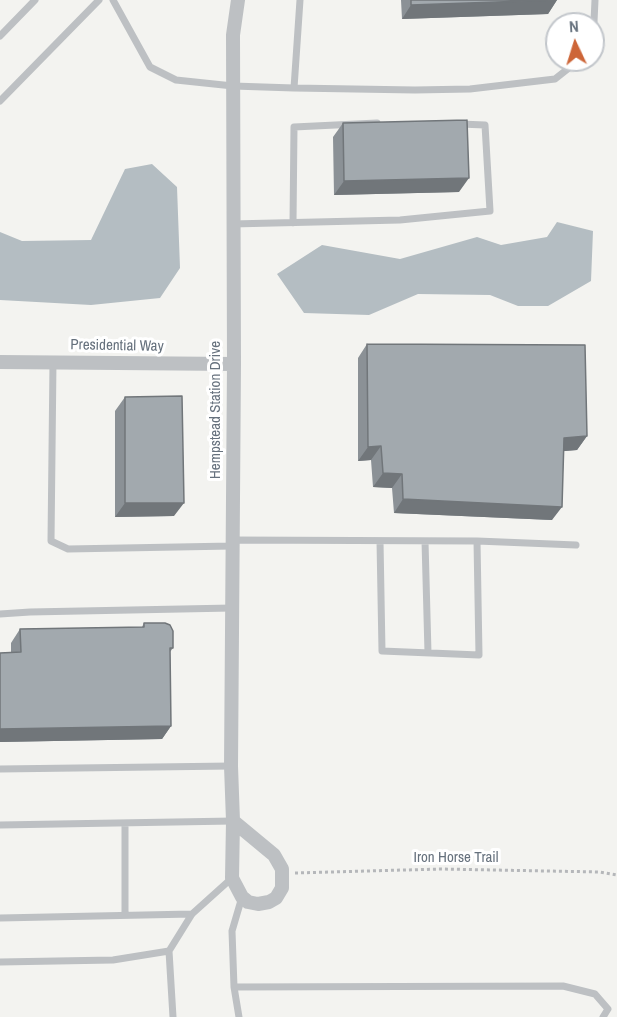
<!DOCTYPE html>
<style>
body{margin:0}
#map{position:relative;width:617px;height:1017px;overflow:hidden;background:#f3f3f0;font-family:"Archivo Narrow",sans-serif}
canvas{display:block}
.north{position:absolute;left:545px;top:12px;width:60px;height:60px;box-sizing:border-box;background:#fff;border:2px solid #c2c6cb;border-radius:50%;rotate:356deg;font-size:16px;font-weight:700;line-height:24px;text-align:center;color:#66717d}
.north::after{content:'';display:block;margin:auto;width:21px;height:27px;background:#cd6537;clip-path:polygon(50% 0,100% 100%,50% 72%,0 100%)}
</style>
<div id="map">
<canvas width="617" height="1017"></canvas>
<div class="north">N</div>
</div>
<script>
const context = document.querySelector('canvas').getContext('2d');
context.lineJoin = 'round';
function fillPath(path, color) { context.fillStyle = color; context.fill(path, 'evenodd'); }
const toPath = rows => new Path2D(rows.map(r => 'M' + r).join(''));
function stroke(path, color, width, dash) { context.strokeStyle = color; context.lineWidth = width; context.lineCap = dash ? 'butt' : 'round'; context.setLineDash(dash || []); context.stroke(path); }
function write(font, color, halo, rows, align = 'center') {
  context.font = font + ' "Archivo Narrow",sans-serif'; context.lineWidth = 6; context.setLineDash([]); context.textBaseline = 'middle'; context.strokeStyle = halo; context.fillStyle = color; for (const [text, x, y, turn = 0] of rows) {
    context.save(); context.translate(x, y); context.rotate((+turn || 0) * Math.PI / 180); context.textAlign = isNaN(turn) ? turn : align; if (halo) context.strokeText(text, 0, 0); context.fillText(text, 0, 0); context.restore();
  }
}
fillPath(toPath([
 [152,164,177,187,180,268,160,298,91,305,0,300,0,232,22,241,91,240,125,169],
 [557,222,593,231,591,281,548,306,518,306,490,295,418,294,369,315,304,313,277,274,322,245,400,259,477,237,501,245,547,237]
]), '#b4bdc2');
stroke(toPath([
 [295,873,441,869,600,872,617,875]
]), '#b5b7ba', 3, [3, 3]);
stroke(toPath([
 [113,0,150,67,176,80,233,86,294,88,300,0],
 [0,36,35,0],
 [593,43,595,0],
 [294,88,415,90,470,89,555,79,579,60],
 [0,101,99,0],
 [293,223,294,127,377,123],
 [232,224,400,220,490,211,485,125,460,124],
 [53,362,51,541,68,549,232,546],
 [232,540,477,541,479,655,382,651,380,541],
 [425,541,428,653],
 [477,541,576,545],
 [0,614,30,612,232,608],
 [0,769,231,766],
 [0,825,233,821],
 [125,914,125,823],
 [0,918,192,914],
 [0,962,113,960,169,951],
 [234,987,563,986,595,994,608,1009,603,1017],
 [173,1017,169,951,192,914,232,878],
 [239,1017,234,987,232,931,242,897]
]), '#bdc0c3', 7);
stroke(toPath([
 [0,362,234,364],
 [233,821,274,855,282,869,282,888,276,898,269,902,258,904,248,902,242,897,232,878,233,821,231,766,234,364,233,35,238,0]
]), '#bdc0c3', 14);
fillPath(toPath([
 [401,0,557,0,548,14,402,19],
 [343,123,459,192,334,195,333,137],
 [367,344,587,436,577,450,564,451,552,520,394,513,392,488,373,487,371,460,358,461,358,358],
 [125,397,174,516,115,517,115,411],
 [144,623,173,648,170,652,171,726,162,739,0,742,0,653,11,652,11,643,20,629,142,627]
]), '#8b9196');
fillPath(toPath([
 [557,0,548,14,402,19,411,5],
 [469,178,459,192,334,195,344,181],
 [587,436,577,450,554,452,564,438],
 [381,446,371,460,358,461,368,447],
 [383,473,402,474,392,488,373,487],
 [403,499,562,507,552,520,394,513],
 [125,503,184,503,174,516,115,517],
 [171,726,162,739,0,742,0,729]
]), '#71767a');
const building = toPath([
 [411,0,554,0,411,5,411,0],
 [467,120,469,178,344,181,343,123,467,120],
 [367,344,585,345,587,436,564,438,562,507,403,499,402,474,383,473,381,446,368,447,367,344],
 [182,396,184,503,125,503,125,397,182,396],
 [144,623,165,623,170,625,173,631,173,648,170,648,171,726,0,729,0,653,21,652,20,629,144,627,144,623]
]);
fillPath(building, '#a2a9ae');
stroke(building, '#71767a', 1.5);
write('15px', '#66717d', '#fff', [
 ["Presidential Way",117,346,1],
 ["Hempstead Station Drive",216,410,-90],
 ["Iron Horse Trail",456,858]
]);
</script>
